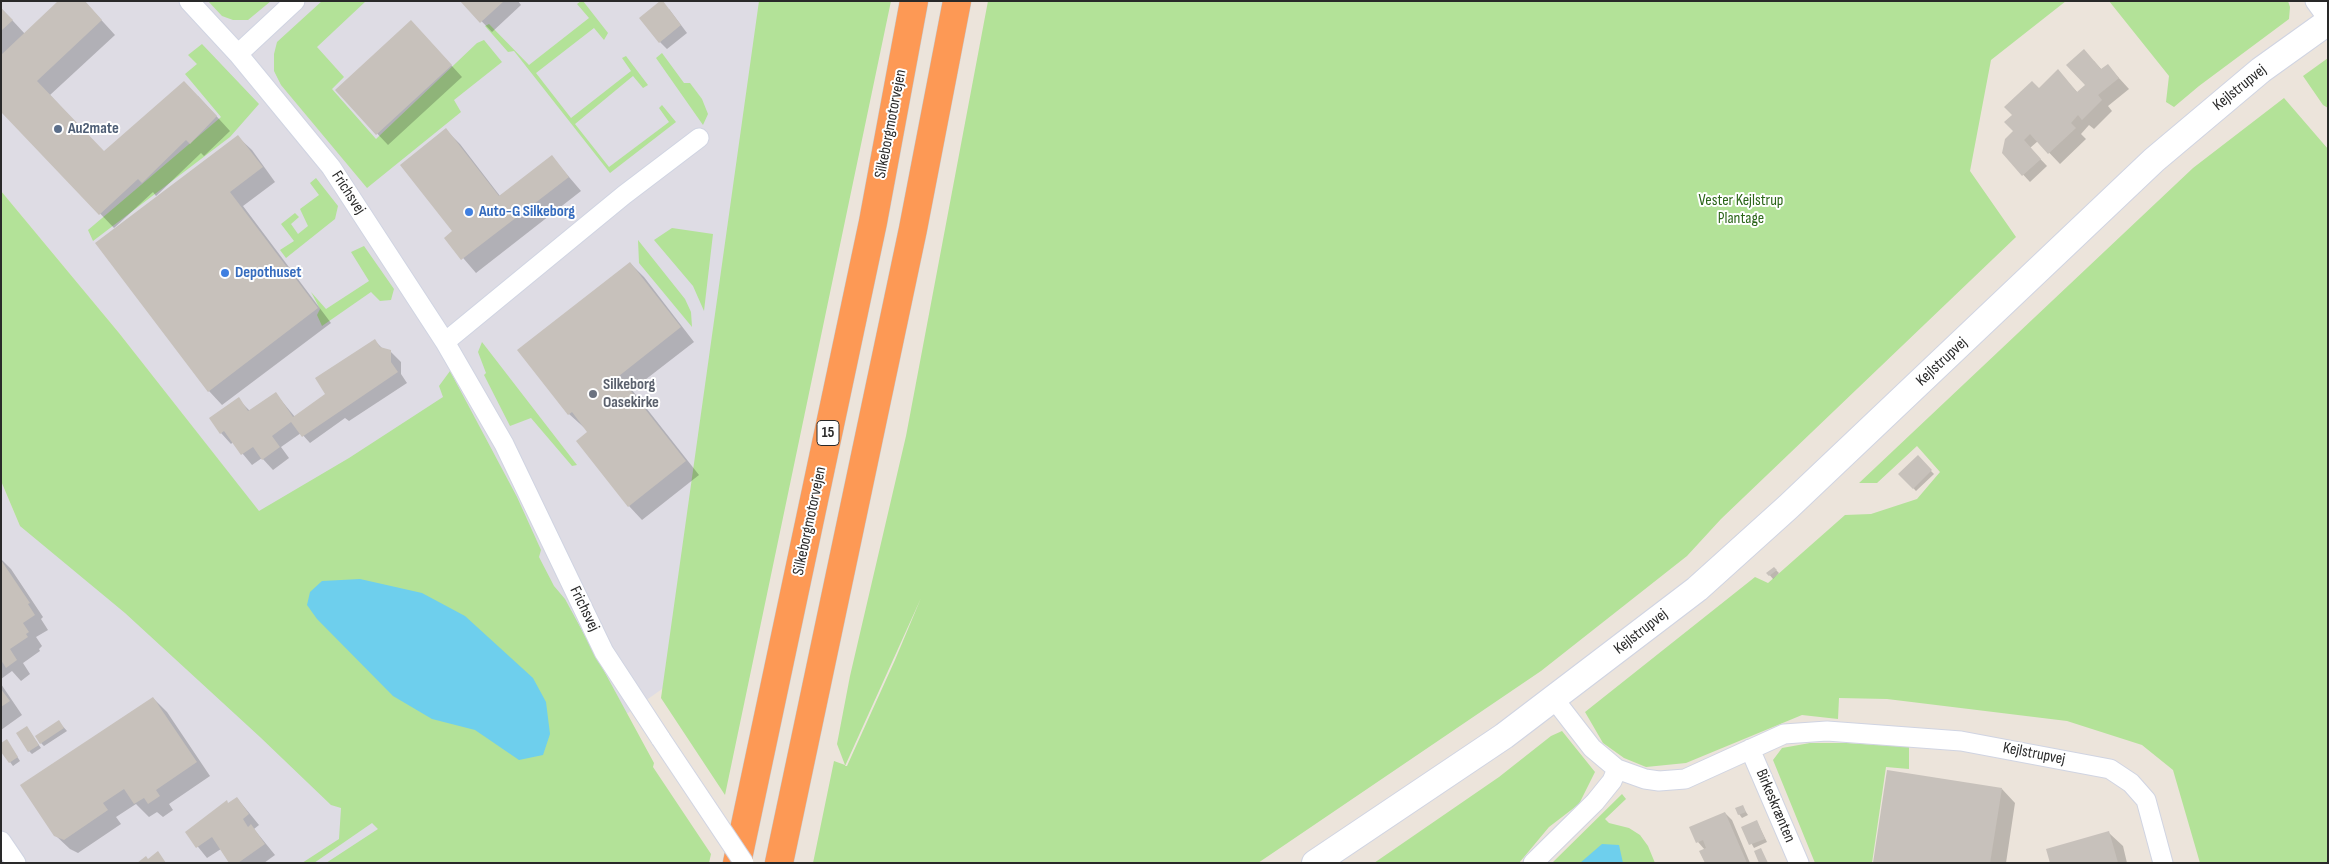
<!DOCTYPE html>
<meta charset="utf-8">
<style>
body{margin:0}
#map{position:relative;width:2329px;height:864px;overflow:hidden;background:#ece4db;font-family:"Sofia Sans Condensed",sans-serif}
canvas{display:block}
.frame{position:absolute;inset:0;border:2px solid #292929;pointer-events:none}
</style>
<div id="map">
<canvas width="2329" height="864"></canvas>
<div class="frame"></div>
</div>
<script>
const context = document.querySelector('canvas').getContext('2d');
context.lineJoin = 'round';
function fillPath(path, color) { context.fillStyle = color; context.fill(path, 'evenodd'); }
const toPath = rows => new Path2D(rows.map(r => 'M' + r).join(''));
function stroke(path, color, width, dash) { context.strokeStyle = color; context.lineWidth = width; context.lineCap = dash ? 'butt' : 'round'; context.setLineDash(dash || []); context.stroke(path); }
function write(font, color, halo, rows, align = 'center') {
  context.font = font + ' "Sofia Sans Condensed",sans-serif'; context.lineWidth = 4; context.setLineDash([]); context.textBaseline = 'middle'; context.strokeStyle = halo; context.fillStyle = color; for (const [text, x, y, turn = 0] of rows) {
    context.save(); context.translate(x, y); context.rotate((+turn || 0) * Math.PI / 180); context.textAlign = isNaN(turn) ? turn : align; if (halo) context.strokeText(text, 0, 0); context.fillText(text, 0, 0); context.restore();
  }
}
fillPath(toPath([
 [1,1,760,1,672,682,415,863,1,863,1,481,20,526,258,511,119,333,1,191]
]), '#dedce4');
fillPath(toPath([
 [208,1,271,1,248,20,233,20,222,16],
 [322,1,366,1,317,47,344,77,332,89,376,139,477,43,484,40,502,62,454,100,461,112,367,188,281,85,274,71,274,54,277,42],
 [581,1,583,1,608,33,604,40,594,28,536,73,571,118,631,71,622,58,626,56,648,85,643,88,633,76,575,124,609,167,669,122,659,108,662,105,676,122,610,173,514,51,508,52,485,26,489,24,529,65,589,18,577,4],
 [759,1,891,1,725,795,661,698],
 [988,1,2066,1,1991,60,1970,171,2016,237,1721,519,1687,556,1541,671,1258,863,813,863,834,761,845,765,837,744,850,676,906,436],
 [921,598,895,660,847,766,845,766],
 [2109,1,2288,1,2290,7,2289,19,2199,86,2174,107,2166,102,2169,76],
 [202,44,259,104,230,137,93,241,88,230,221,117,185,74,197,64,188,55],
 [662,53,684,83,690,83,702,99,708,114,703,125,656,58],
 [2328,58,2328,108,2323,105,2303,76],
 [2284,98,2328,149,2328,863,2200,863,2173,770,2142,745,2067,721,1887,699,1839,698,1838,719,1802,715,1686,763,1646,767,1624,758,1603,743,1585,712,1755,577,1768,583,1845,515,1871,514,1917,499,1940,472,1917,446,1877,483,1859,483,2193,168],
 [316,178,338,206,335,219,286,258,280,250,294,241,281,224,295,213,299,217,291,224,298,234,308,226,300,209,319,195,310,183],
 [1,191,119,333,259,511,349,458,443,397,439,386,450,371,517,497,541,550,539,557,554,586,565,599,654,763,653,767,711,854,709,863,326,863,378,829,372,823,314,863,302,863,339,839,341,808,331,805,260,737,125,613,20,526,1,481],
 [672,228,713,234,704,311,693,286,654,240],
 [638,240,685,299,691,312,692,327,639,263],
 [364,246,394,289,391,300,380,301,371,292,322,326,317,315,320,309,311,292,326,309,369,281,351,252],
 [482,342,577,465,572,466,531,418,510,426,484,375,486,373,478,352],
 [1562,731,1595,772,1579,804,1549,827,1519,863,1374,863,1499,777,1551,736],
 [1810,743,1847,743,1909,747,1909,769,1886,767,1872,863,1815,863,1773,760,1782,748],
 [1622,794,1626,799,1605,819,1609,823,1629,828,1640,835,1648,846,1655,863,1552,863]
]), '#b3e298');
fillPath(toPath([
 [360,579,422,593,465,616,533,678,546,702,550,734,543,755,519,760,475,730,432,719,393,696,317,619,307,605,310,592,322,581],
 [1602,844,1619,845,1623,863,1580,863]
]), '#6ecfed');
fillPath(toPath([
 [84,1,115,35,50,95,104,153,198,96,230,131,204,156,201,153,156,196,153,192,114,228,1,110,1,8,25,34],
 [462,1,518,1,521,5,492,32],
 [669,9,687,33,667,49,660,42],
 [421,32,462,77,388,145,336,90],
 [2094,61,2102,70,2108,66,2129,89,2108,106,2112,111,2094,129,2089,125,2081,134,2086,139,2060,164,2038,141,2030,148,2047,166,2030,182,2003,153,2039,90,2068,82,2078,93,2087,85],
 [446,130,460,144,500,196,552,157,581,191,476,273,446,238,454,232],
 [238,137,252,150,275,182,243,206,331,323,222,405,209,391,97,243],
 [630,263,644,277,694,342,632,390,699,475,642,520,629,506,589,432,569,414,519,350],
 [375,341,383,349,390,351,401,362,401,374,407,383,349,421,345,418,310,443,301,433,281,447,289,458,273,470,262,458,252,465,233,442,231,444,221,433,238,399,250,411,276,394,295,417,325,395],
 [1917,457,1934,474,1916,491,1900,474],
 [1,559,11,569,43,617,41,619,48,630,36,637,42,646,39,649,40,651,23,663,30,674,21,681,12,671,1,679],
 [1774,568,1779,573,1773,579,1768,573],
 [1,684,22,715,1,730],
 [153,698,167,712,210,776,169,804,173,810,163,817,157,812,149,817,136,804,116,817,121,824,78,853,70,849,55,835],
 [59,722,67,731,44,746,41,743],
 [27,728,41,748,32,754,29,751],
 [7,741,20,761,13,766,10,762],
 [2002,789,2015,803,2006,863,1874,863],
 [237,798,259,825,254,829,275,855,264,863,230,863,221,849,207,858,186,832],
 [1742,806,1748,815,1742,818,1739,814],
 [1725,813,1732,820,1750,863,1706,863,1705,850,1698,842],
 [1757,822,1767,842,1754,848,1743,828],
 [2109,833,2123,846,2127,863,2051,863]
]), '#0003');
fillPath(toPath([
 [58,1,85,1,102,20,37,81,104,151,184,81,217,116,190,144,186,140,142,183,138,179,99,215,1,112,1,55],
 [460,1,504,1,480,23],
 [660,1,663,1,681,25,659,43,639,18],
 [1,8,13,20,1,31],
 [411,20,452,65,376,135,335,90],
 [2084,49,2101,69,2108,64,2119,78,2098,95,2102,100,2082,120,2078,115,2071,123,2076,128,2048,154,2030,134,2024,140,2041,159,2022,176,2002,153,2005,139,2013,131,2004,122,2012,115,2004,107,2032,81,2039,88,2058,69,2077,92,2085,85,2066,65],
 [446,128,499,196,552,155,569,177,461,260,444,238,452,231,400,165],
 [238,135,263,167,230,192,318,308,208,392,95,243],
 [630,262,681,327,619,376,686,461,628,507,576,441,587,432,572,412,568,415,517,350],
 [375,339,380,347,391,350,391,362,398,372,302,437,291,422,272,436,280,447,262,460,253,447,241,455,224,431,220,434,209,418,239,397,248,411,276,392,293,417,325,394,315,378],
 [1918,455,1932,470,1913,489,1898,474],
 [1,560,30,603,28,604,35,615,23,623,29,632,26,634,28,637,10,649,17,660,6,668,1,660],
 [1774,567,1777,570,1769,576,1766,573],
 [1,689,10,701,1,707],
 [153,697,197,762,156,790,160,796,148,804,144,798,134,804,124,789,103,803,108,810,64,840,54,836,20,785],
 [59,720,64,728,40,744,35,736],
 [27,726,39,745,28,752,16,733],
 [7,739,18,757,9,763,1,752,1,743],
 [1887,770,2002,788,1990,863,1873,863],
 [237,797,249,814,243,819,248,827,251,824,265,844,238,863,229,863,212,837,196,848,185,832,227,800,228,803],
 [1743,805,1746,812,1738,815,1735,808],
 [1725,812,1747,863,1705,863,1699,851,1706,848,1703,840,1696,843,1689,827],
 [1757,820,1765,839,1749,845,1741,827],
 [2109,831,2118,863,2050,863,2046,849],
 [1761,848,1768,863,1759,863,1754,851],
 [158,851,166,863,137,863,146,856,148,859]
]), '#c7c1bb');
const street = toPath([
 [189,1,238,54,331,167,445,342,504,444,604,652,661,739],
 [2315,1,2328,19],
 [238,54,295,1],
 [445,342,624,195,699,138],
 [1554,699,1592,748,1617,769,1645,779,1659,781,1685,779,1784,734,1827,731,1961,741,2110,769,2131,783,2146,800,2163,863],
 [1750,749,1799,863],
 [1,841,16,863],
 [1533,863,1595,802,1612,781,1617,769]
]);
const secondary = toPath([
 [1315,863,1504,736,1697,589,1788,507,2154,160,2261,70,2328,22]
]);
const highway = toPath([
 [737,863,873,222,914,1],
 [779,863,913,229,957,1]
]);
stroke(street, '#d0d4e2', 21);
stroke(secondary, '#d0d4e2', 28);
stroke(highway, '#c7c7c7', 29);
stroke(street, '#fff', 19);
stroke(secondary, '#fff', 26);
stroke(highway, '#fd9955', 28);
const streetBridge = toPath([
 [661,739,744,863]
]);
stroke(streetBridge, '#d0d4e2', 21, []);
stroke(streetBridge, '#fff', 19);
for (const [x, y, r, color] of [
 [58,129,5,"#5c6f8a"],
 [469,212,5,"#3f7fe0"],
 [225,273,5,"#3f7fe0"],
 [593,394,5,"#6b7280"]
]) { const dot = new Path2D(); dot.arc(x, y, r, 0, 2 * Math.PI); context.fillStyle = color; context.fill(dot); stroke(dot, '#fff', 2); }
for (const [x, y, w] of [
 [828,433,22]
]) { const box = new Path2D(); box.roundRect(x - w / 2, y - 12.5, w, 25, 4); context.fillStyle = '#fff'; context.fill(box); stroke(box, '#292929', 1); }
write('bold 15px', '#292929', null, [
 ["15",828,433]
]);
write('16px', '#292929', '#fff', [
 ["Kejlstrupvej",2240,88,-39],
 ["Silkeborgmotorvejen",891,124,-79],
 ["Frichsvej",348,193,57],
 ["Kejlstrupvej",1942,362,-43],
 ["Silkeborgmotorvejen",810,521,-78],
 ["Frichsvej",584,609,64],
 ["Kejlstrupvej",1641,632,-38],
 ["Kejlstrupvej",2034,754,11],
 ["Birkeskrænten",1775,806,67]
]);
write('bold 16px', '#4e5e75', '#fff', [
 ["Au2mate",68,129]
], 'left');
write('16px', '#2c661a', '#fff', [
 ["Vester Kejlstrup",1741,201],
 ["Plantage",1741,219]
]);
write('bold 16px', '#366cbe', '#fff', [
 ["Auto-G Silkeborg",479,212],
 ["Depothuset",235,273]
], 'left');
write('bold 16px', '#5b616d', '#fff', [
 ["Silkeborg",603,385],
 ["Oasekirke",603,403]
], 'left');
</script>
